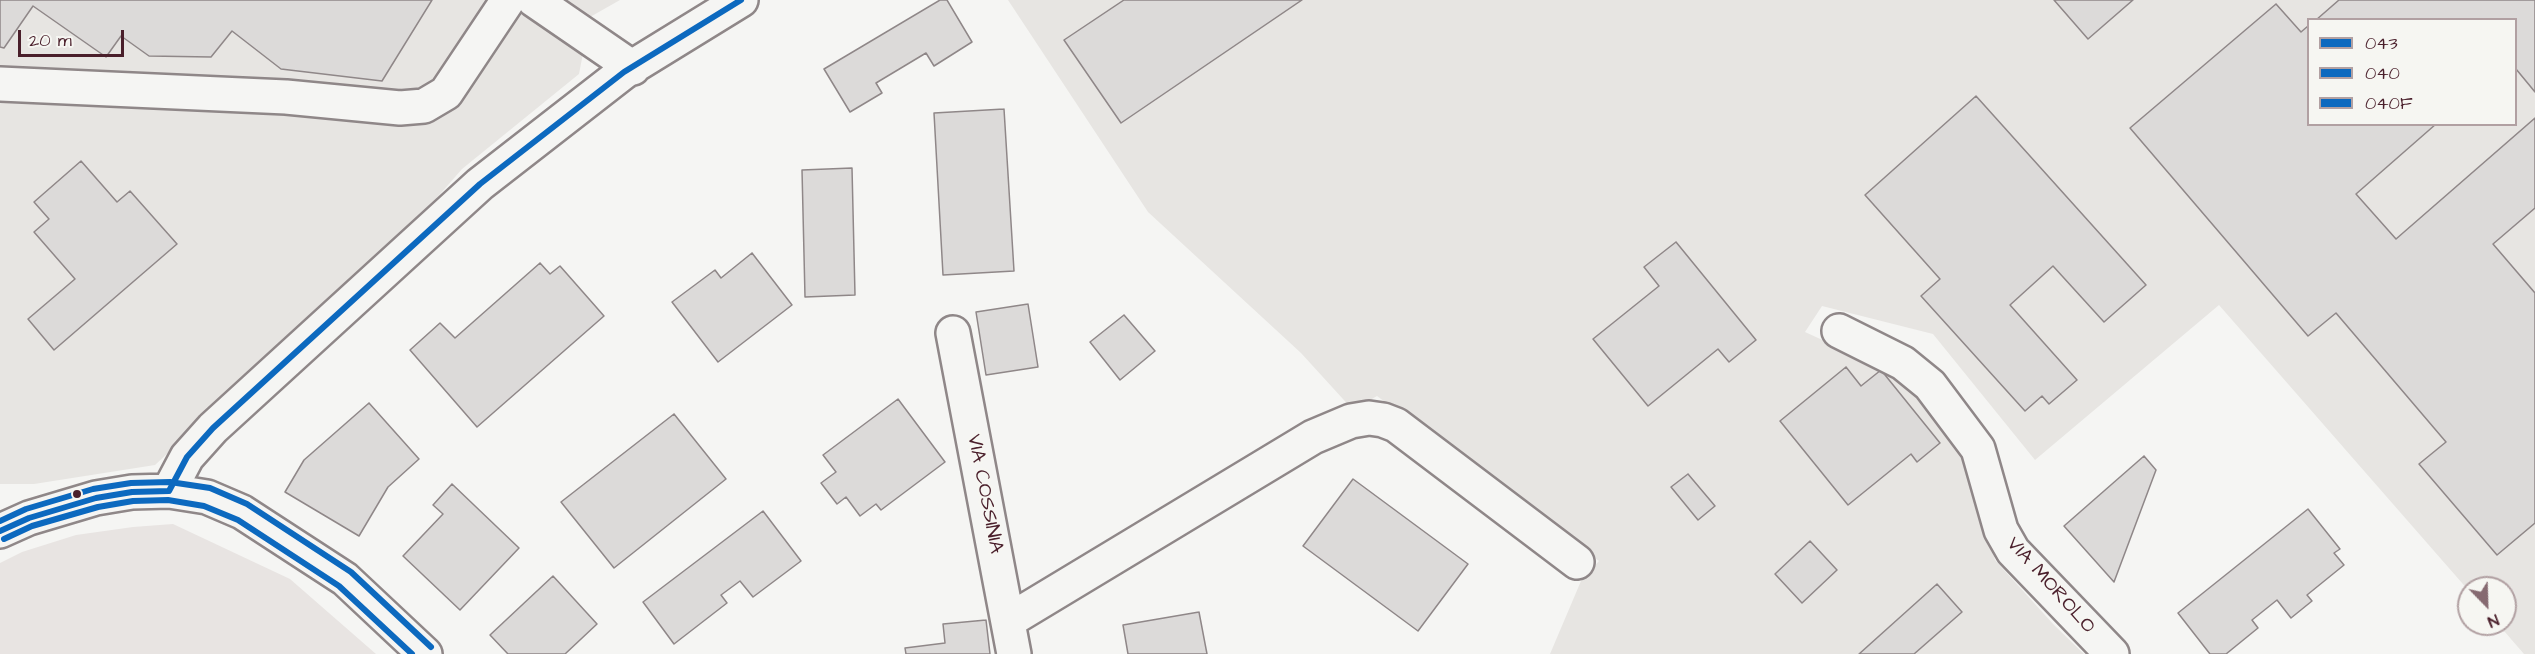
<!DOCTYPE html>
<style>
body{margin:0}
#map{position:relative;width:2535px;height:654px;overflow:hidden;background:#f5f5f3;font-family:"Architects Daughter",sans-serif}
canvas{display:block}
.legend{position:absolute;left:2307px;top:18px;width:210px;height:108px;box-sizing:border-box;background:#f6f6f2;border:2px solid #b1a0a2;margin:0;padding:8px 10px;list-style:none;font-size:18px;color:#4a1f2b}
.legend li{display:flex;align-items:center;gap:12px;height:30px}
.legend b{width:30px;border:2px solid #b1a0a2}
.north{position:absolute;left:2457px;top:576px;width:60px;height:60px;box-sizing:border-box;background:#f6f6f2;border:2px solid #b1a0a2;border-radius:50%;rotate:157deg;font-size:16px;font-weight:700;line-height:24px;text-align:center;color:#4a1f2b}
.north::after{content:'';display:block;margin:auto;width:21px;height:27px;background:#866a71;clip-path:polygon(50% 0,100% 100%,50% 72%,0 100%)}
.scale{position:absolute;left:18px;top:30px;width:106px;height:27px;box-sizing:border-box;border:3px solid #4a1f2b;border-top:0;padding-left:8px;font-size:18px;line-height:21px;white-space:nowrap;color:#4a1f2b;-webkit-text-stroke:4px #f6f6f2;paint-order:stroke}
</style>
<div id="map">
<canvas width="2535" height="654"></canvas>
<ul class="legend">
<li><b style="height:8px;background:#0c69bf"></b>043</li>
<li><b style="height:8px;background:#0c69bf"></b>040</li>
<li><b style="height:8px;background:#0c69bf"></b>040F</li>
</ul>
<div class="north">N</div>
<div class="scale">20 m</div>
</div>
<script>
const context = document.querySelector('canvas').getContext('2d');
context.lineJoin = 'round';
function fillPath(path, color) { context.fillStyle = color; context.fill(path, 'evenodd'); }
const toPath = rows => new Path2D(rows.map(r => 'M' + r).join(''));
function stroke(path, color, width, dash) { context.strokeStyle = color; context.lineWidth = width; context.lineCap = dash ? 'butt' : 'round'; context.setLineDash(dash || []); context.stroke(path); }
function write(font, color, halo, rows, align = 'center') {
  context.font = font + ' "Architects Daughter",sans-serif'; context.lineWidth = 5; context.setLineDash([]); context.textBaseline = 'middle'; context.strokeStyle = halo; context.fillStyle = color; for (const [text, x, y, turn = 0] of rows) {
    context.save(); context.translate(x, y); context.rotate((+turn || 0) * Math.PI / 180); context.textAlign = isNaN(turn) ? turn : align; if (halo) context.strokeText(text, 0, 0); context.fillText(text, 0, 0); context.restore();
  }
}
fillPath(toPath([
 [0,0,620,0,590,17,579,74,462,169,414,224,155,465,34,484,0,484],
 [1008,0,2535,0,2535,654,2524,654,2498,624,2505,624,2505,588,2469,588,2469,591,2219,305,2035,460,1933,334,1822,306,1805,332,1910,380,1939,417,1968,468,1995,560,2054,625,2084,654,1550,654,1581,581,1599,561,1377,396,1353,410,1301,353,1148,212],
 [2308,20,2516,20,2516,124,2308,124]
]), '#e7e5e2');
fillPath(toPath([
 [173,524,290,579,376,654,0,654,0,563,22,552,76,535,133,527]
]), '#e8e4e2');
const building = toPath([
 [0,0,432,0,382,81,281,69,232,31,211,57,149,56,121,36,106,57,33,6,4,48,0,47,0,0],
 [940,0,947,0,972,42,934,66,926,53,876,83,882,93,850,112,824,69,940,0],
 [1124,0,1302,0,1121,123,1064,40,1124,0],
 [2054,0,2133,0,2088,39,2054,0],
 [2339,0,2535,0,2535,92,2516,69,2516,20,2316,20,2339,0],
 [2276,4,2301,32,2308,26,2308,124,2436,124,2356,194,2396,239,2535,118,2535,208,2493,244,2535,293,2535,523,2497,555,2419,464,2446,442,2336,313,2308,336,2130,128,2276,4],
 [1976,96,2146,285,2104,322,2053,266,2010,305,2077,380,2049,404,2042,396,2025,411,1921,296,1940,279,1865,195,1976,96],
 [1004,109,1014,271,943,275,934,113,1004,109],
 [81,161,117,202,130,191,177,244,54,350,28,319,75,279,34,232,49,219,34,202,81,161],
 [852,168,855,295,805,297,802,170,852,168],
 [1676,242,1756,340,1729,362,1718,349,1648,406,1593,339,1659,286,1644,267,1676,242],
 [752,253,792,305,718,362,672,302,715,270,721,278,752,253],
 [540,263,550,274,560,266,604,316,477,427,410,350,440,323,455,338,540,263],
 [1028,304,1038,367,986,375,976,312,1028,304],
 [1124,315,1155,351,1120,380,1090,342,1124,315],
 [1846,367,1861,386,1881,370,1940,443,1917,462,1911,454,1848,505,1780,421,1846,367],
 [898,399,945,462,881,510,876,504,860,516,846,497,837,504,821,483,836,472,823,455,898,399],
 [369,403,419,459,388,487,359,536,285,492,304,460,369,403],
 [674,414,726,479,614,568,561,502,674,414],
 [2144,456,2156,470,2114,582,2064,526,2144,456],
 [1688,474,1715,506,1698,520,1671,487,1688,474],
 [1353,479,1468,564,1418,631,1303,546,1353,479],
 [452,484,519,548,460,610,403,556,443,514,433,505,452,484],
 [2308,509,2340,549,2334,553,2344,565,2307,595,2312,601,2291,618,2277,600,2252,620,2258,628,2226,654,2210,654,2178,613,2308,509],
 [763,511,801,561,753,597,740,581,721,595,727,603,674,644,643,602,763,511],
 [1810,541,1837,570,1802,603,1775,574,1810,541],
 [553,576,597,624,565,654,508,654,490,635,553,576],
 [1937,584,1962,612,1914,654,1859,654,1937,584],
 [1199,612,1207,654,1128,654,1123,625,1199,612],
 [986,620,990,654,906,654,905,648,945,643,943,624,986,620]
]);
fillPath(building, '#dcdad9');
stroke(building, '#8f8788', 1.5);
const minor = toPath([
 [534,0,633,68],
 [0,84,286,97,400,108,424,106,446,93,508,0],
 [1839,331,1903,363,1930,385,1978,449,2001,530,2013,551,2112,654],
 [953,333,1014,654],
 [169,491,187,457,213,428,480,184,624,72,741,0],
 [0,531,29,518,96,498,132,492,169,491,207,497,242,512,345,579,425,654],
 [1008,621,1313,437,1351,421,1369,418,1383,420,1396,425,1577,562]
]);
stroke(minor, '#8f8788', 38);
stroke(minor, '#f5f5f3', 33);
stroke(toPath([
 [0,531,29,518,96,498,132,492,169,491,187,457,213,428,480,184,624,72,741,0]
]), '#0c69bf', 6);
stroke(toPath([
 [4,539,32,526,98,507,133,501,168,500,204,506,238,520,339,586,412,654]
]), '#0c69bf', 6);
stroke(toPath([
 [0,521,26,509,93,489,131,483,170,482,210,488,247,504,351,572,431,647]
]), '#0c69bf', 6);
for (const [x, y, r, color] of [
 [77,494,5,"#4a1f2b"]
]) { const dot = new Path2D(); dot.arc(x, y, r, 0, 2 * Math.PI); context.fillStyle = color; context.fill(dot); stroke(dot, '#f6f6f2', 2); }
write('20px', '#4a1f2b', '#f6f6f2', [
 ["VIA COSSINIA",984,494,79],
 ["VIA MOROLO",2050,586,48]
]);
</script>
